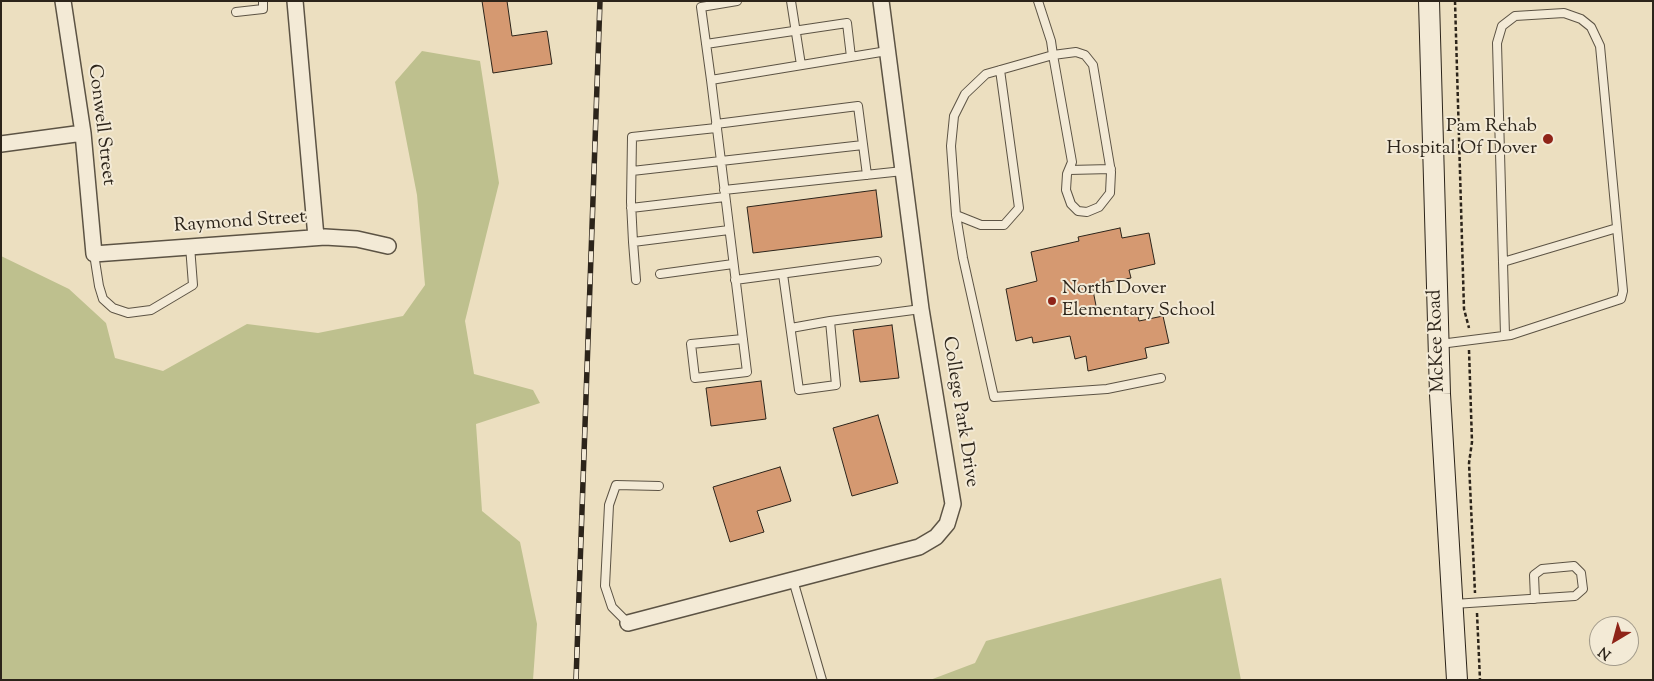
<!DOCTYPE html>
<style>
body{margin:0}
#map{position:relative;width:1654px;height:681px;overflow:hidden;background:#ecdfc0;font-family:"Sorts Mill Goudy",serif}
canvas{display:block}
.frame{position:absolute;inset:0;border:2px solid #2c241a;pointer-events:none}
.north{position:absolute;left:1589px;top:616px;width:50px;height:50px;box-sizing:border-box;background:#f3ead6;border:1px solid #a39b8b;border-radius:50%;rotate:217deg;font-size:14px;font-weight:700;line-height:20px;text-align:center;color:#2c241a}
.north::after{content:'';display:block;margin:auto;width:18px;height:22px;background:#8f2418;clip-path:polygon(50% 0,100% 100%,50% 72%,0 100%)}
</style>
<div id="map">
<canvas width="1654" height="681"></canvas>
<div class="frame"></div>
<div class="north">N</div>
</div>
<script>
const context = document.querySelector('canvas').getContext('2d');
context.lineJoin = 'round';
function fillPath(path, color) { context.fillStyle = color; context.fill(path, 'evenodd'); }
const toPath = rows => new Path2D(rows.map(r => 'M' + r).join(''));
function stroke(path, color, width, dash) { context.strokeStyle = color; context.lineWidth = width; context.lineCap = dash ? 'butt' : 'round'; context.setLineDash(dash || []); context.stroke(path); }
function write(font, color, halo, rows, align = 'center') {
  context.font = font + ' "Sorts Mill Goudy",serif'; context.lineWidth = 4; context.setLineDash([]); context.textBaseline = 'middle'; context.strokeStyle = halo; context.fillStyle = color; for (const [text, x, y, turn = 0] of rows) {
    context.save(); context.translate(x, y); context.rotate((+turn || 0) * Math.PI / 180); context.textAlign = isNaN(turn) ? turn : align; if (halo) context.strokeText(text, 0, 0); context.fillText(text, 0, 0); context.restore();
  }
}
fillPath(toPath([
 [422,51,480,61,499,183,465,321,474,374,533,390,540,403,476,424,482,511,520,542,537,624,533,680,1,680,1,256,69,289,106,323,115,358,163,371,247,324,318,333,403,316,425,285,417,195,395,82],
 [1221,578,1241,680,930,680,975,663,986,641]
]), '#bec08e');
const building = toPath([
 [482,1,507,1,512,36,547,31,552,64,493,73,482,1],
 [876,190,882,237,753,253,747,207,876,190],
 [1120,228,1122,238,1149,233,1155,264,1129,270,1131,278,1092,285,1098,316,1136,308,1139,321,1163,316,1169,343,1145,348,1147,358,1088,371,1086,356,1075,359,1070,336,1033,343,1032,337,1016,341,1006,289,1037,281,1031,252,1079,241,1078,237,1120,228],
 [892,325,899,378,860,382,853,330,892,325],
 [761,381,766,419,711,426,706,388,761,381],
 [878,415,898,483,852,496,833,428,878,415],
 [780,467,791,501,757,511,764,532,730,542,713,487,780,467]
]);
fillPath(building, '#d59971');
stroke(building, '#2c241a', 1);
const lane = toPath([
 [791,1,801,65],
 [1038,1,1051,41,1053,55,1072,162,1067,174,1066,190,1071,204,1078,211,1087,212,1099,207,1110,193,1111,172,1093,65,1085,55,1076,52,1053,55,986,74,965,94,954,116,951,146,956,215,963,258,994,397,1107,389,1161,378],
 [236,12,263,9,263,1],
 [706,44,847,23,851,57],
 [711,80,701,7,737,1],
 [716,124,858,106,867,175],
 [716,128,632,137,631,202,633,242,729,230],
 [1069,170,1111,169],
 [632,171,863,145],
 [724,190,903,171],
 [631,208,725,197],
 [956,215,981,225,1004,225,1019,208,1000,70],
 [633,242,636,280],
 [94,254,99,286,103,299,113,308,128,313,151,310,193,285,190,246],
 [1503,262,1617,228],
 [660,274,733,264],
 [783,274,799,390,836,385,830,321,921,309],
 [735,280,877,261],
 [791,328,830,321],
 [743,339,691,344,695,378,747,372,711,80,887,51],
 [1440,344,1511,335,1621,299,1623,291,1600,46,1591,27,1581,19,1564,13,1515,16,1502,26,1497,43,1505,335],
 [793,580,822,680],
 [1454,604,1575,596,1583,589,1581,573,1574,566,1542,569,1534,575,1535,599],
 [628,623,612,607,605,586,609,505,616,485,659,486]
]);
const street = toPath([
 [63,1,83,133,94,254,325,237,357,239,388,246],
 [295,1,316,237],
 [1,144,83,133],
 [628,623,919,547,936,537,947,524,953,504,921,309,881,1]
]);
const secondary = toPath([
 [1429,1,1440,394,1457,680]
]);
stroke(lane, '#5c5344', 10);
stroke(street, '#5c5344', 18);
stroke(secondary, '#2c241a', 22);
stroke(toPath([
 [1455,1,1464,309,1469,328],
 [1469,350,1472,442,1469,463,1475,593],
 [1477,613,1480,680]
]), '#2c241a', 2.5, [4, 2.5]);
stroke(lane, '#f3ead6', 8);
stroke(street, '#f3ead6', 15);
stroke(secondary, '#f3ead6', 20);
const rail = toPath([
 [576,680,600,1]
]);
stroke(rail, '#2c241a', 5.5);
stroke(rail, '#f3ead6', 4, [11]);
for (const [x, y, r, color] of [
 [1548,139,6,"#8f2418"],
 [1052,301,5,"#8f2418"]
]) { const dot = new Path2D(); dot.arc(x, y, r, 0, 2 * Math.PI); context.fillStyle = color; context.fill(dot); stroke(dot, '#f3ead6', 2); }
write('19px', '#2c241a', '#f3ead6', [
 ["Conwell Street",100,125,83],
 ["Raymond Street",240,223,-4],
 ["McKee Road",1438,341,-92],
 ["College Park Drive",959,412,81]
]);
write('19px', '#2c241a', '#f3ead6', [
 ["Pam Rehab",1537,128],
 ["Hospital Of Dover",1537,150],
 ["North Dover",1062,290,"left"],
 ["Elementary School",1062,312,"left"]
], 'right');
</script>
